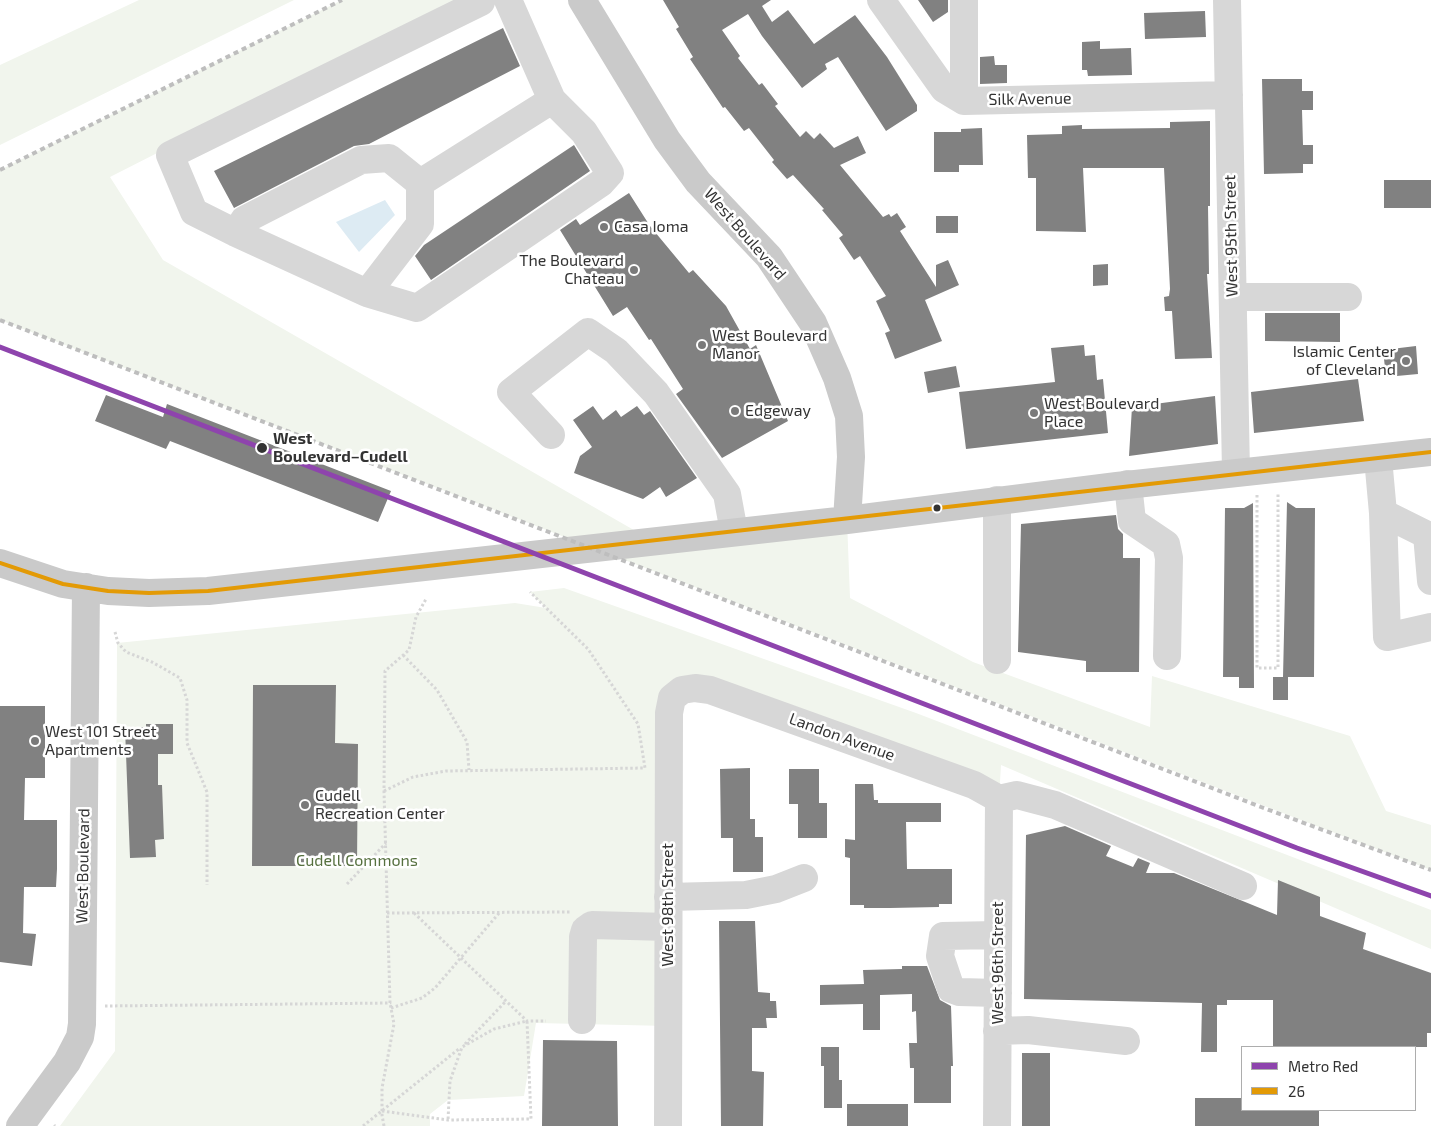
<!DOCTYPE html>
<meta charset="utf-8">
<style>
body{margin:0}
#map{position:relative;width:1431px;height:1126px;overflow:hidden;background:#fff;font-family:"Exo 2",sans-serif}
canvas{display:block}
.legend{position:absolute;left:1241px;top:1046px;width:175px;height:65px;box-sizing:border-box;background:#fff;border:1px solid #adadad;margin:0;padding:6px 9px;list-style:none;font-size:15px;color:#333}
.legend li{display:flex;align-items:center;gap:10px;height:25px}
.legend b{width:25px;border:1px solid #adadad}
</style>
<div id="map">
<canvas width="1431" height="1126"></canvas>
<ul class="legend">
<li><b style="height:6px;background:#8e44ad"></b>Metro Red</li>
<li><b style="height:6px;background:#e39a05"></b>26</li>
</ul>
</div>
<script>
const context = document.querySelector('canvas').getContext('2d');
context.lineJoin = 'round';
function fillPath(path, color) { context.fillStyle = color; context.fill(path, 'evenodd'); }
const toPath = rows => new Path2D(rows.map(r => 'M' + r).join(''));
function stroke(path, color, width, dash) { context.strokeStyle = color; context.lineWidth = width; context.lineCap = dash ? 'butt' : 'round'; context.setLineDash(dash || []); context.stroke(path); }
function write(font, color, halo, rows, align = 'center') {
  context.font = font + ' "Exo 2",sans-serif'; context.lineWidth = 5; context.setLineDash([]); context.textBaseline = 'middle'; context.strokeStyle = halo; context.fillStyle = color; for (const [text, x, y, turn = 0] of rows) {
    context.save(); context.translate(x, y); context.rotate((+turn || 0) * Math.PI / 180); context.textAlign = isNaN(turn) ? turn : align; if (halo) context.strokeText(text, 0, 0); context.fillText(text, 0, 0); context.restore();
  }
}
fillPath(toPath([
 [139,0,294,0,0,145,0,65],
 [342,0,458,0,110,177,163,260,653,541,847,520,850,598,973,662,1150,727,1152,676,1350,736,1386,811,1431,825,1431,870,0,320,0,170],
 [564,588,916,713,1431,910,1431,949,1001,765,999,799,682,690,668,1026,536,1023,524,1096,448,1100,430,1114,430,1126,60,1126,115,1051,117,643,515,603,546,608,530,592]
]), '#f1f5ed');
fillPath(toPath([
 [385,200,395,215,359,252,336,222]
]), '#ddebf3');
fillPath(toPath([
 [663,0,771,0,762,6,772,22,788,10,814,44,855,15,887,57,917,105,917,111,886,131,838,57,825,64,827,69,802,88,762,36,748,14,722,30,740,56,738,58,759,85,762,83,778,104,775,106,800,137,806,131,814,139,820,133,834,148,858,136,866,153,840,165,883,217,889,214,891,217,897,213,906,227,900,231,936,287,936,265,948,260,959,285,925,300,942,341,895,359,885,333,890,331,876,301,886,296,860,256,854,260,839,238,843,235,822,210,824,209,793,175,787,179,772,162,774,160,749,128,744,131,725,107,723,108,690,59,693,57,676,29,679,27],
 [918,0,948,0,948,12,933,22],
 [1205,11,1206,37,1145,39,1144,13],
 [503,28,520,66,369,144,354,146,234,208,214,171],
 [1100,41,1100,49,1131,48,1132,75,1088,76,1087,70,1082,70,1082,42],
 [994,56,995,65,1007,65,1007,83,980,84,980,57],
 [1262,79,1302,79,1302,91,1313,91,1313,110,1302,110,1303,145,1313,145,1313,164,1303,164,1303,173,1264,174],
 [1210,121,1210,206,1208,206,1209,274,1207,274,1212,358,1175,359,1172,311,1165,311,1164,297,1169,296,1170,289,1164,168,1083,168,1086,232,1036,231,1036,178,1028,178,1027,135,1062,134,1062,126,1082,125,1082,129,1170,128,1170,122],
 [982,128,983,165,959,165,959,172,934,172,934,132,961,132,961,129],
 [574,145,590,171,431,280,415,256,424,245],
 [1384,180,1431,180,1431,208,1384,208],
 [629,193,650,226,689,273,693,270,726,306,750,349,756,345,788,421,722,458,676,394,683,389,651,339,649,340,627,307,613,316,560,230,576,219,580,225],
 [936,216,958,216,958,233,936,233],
 [1108,264,1108,285,1093,286,1093,265],
 [1265,313,1340,313,1340,342,1265,341],
 [1084,345,1085,356,1095,355,1097,380,1103,379,1108,433,966,449,959,392,1055,382,1051,348],
 [1416,346,1418,374,1386,377,1383,350],
 [956,366,960,387,928,393,924,372],
 [1358,379,1364,421,1254,433,1251,392],
 [106,395,163,417,167,404,391,491,378,522,170,441,166,449,95,421],
 [1215,396,1218,444,1129,456,1132,407],
 [593,406,603,420,616,410,621,417,637,406,644,415,650,411,697,478,666,497,660,487,643,499,574,473,580,456,592,447,573,420],
 [1287,502,1296,508,1315,508,1314,677,1288,677,1288,700,1273,700,1273,677,1283,677],
 [1253,503,1254,688,1239,688,1239,677,1223,677,1225,508,1244,508],
 [1116,515,1118,529,1123,534,1123,558,1140,558,1139,672,1086,672,1086,661,1018,652,1021,524],
 [253,685,336,685,335,743,358,744,357,866,252,866],
 [0,706,45,706,45,778,25,778,24,820,57,820,57,869,56,887,24,887,23,933,36,934,32,966,0,962],
 [146,724,173,724,173,754,158,754,158,785,162,785,164,839,155,840,156,857,130,858,125,728,146,727],
 [750,768,750,819,755,819,755,837,763,837,763,872,733,872,733,838,721,838,720,769],
 [789,769,819,769,819,803,827,803,827,838,798,838,798,804,789,804],
 [855,784,873,784,874,800,878,800,878,803,941,803,941,822,906,822,907,869,952,869,952,904,939,904,939,907,890,908,864,908,864,905,850,905,850,858,845,857,845,839,855,840],
 [1065,826,1111,846,1106,856,1133,867,1138,858,1150,863,1146,873,1174,873,1277,915,1278,880,1320,897,1320,916,1366,933,1363,949,1431,973,1431,1033,1427,1033,1427,1047,1273,1047,1273,1000,1227,1000,1227,1005,1217,1005,1217,1052,1201,1052,1202,1003,1024,999,1026,835],
 [719,921,755,921,758,992,770,993,770,1001,776,1001,777,1018,766,1018,767,1028,752,1028,752,1071,764,1072,763,1126,721,1126],
 [902,966,927,966,940,1000,951,1006,953,1066,951,1066,951,1103,914,1103,914,1068,910,1068,909,1043,917,1043,916,1011,912,1012,912,994,880,995,880,1030,863,1030,863,1004,820,1005,820,985,864,984,863,970,902,969],
 [543,1040,617,1041,618,1126,542,1126],
 [821,1047,839,1047,839,1080,842,1080,842,1108,824,1108,824,1066,821,1066],
 [1022,1053,1050,1053,1050,1126,1022,1126],
 [1195,1098,1242,1098,1242,1110,1319,1110,1319,1126,1195,1126],
 [847,1104,908,1104,908,1126,847,1126]
]), '#818181');
stroke(toPath([
 [1257,495,1257,668,1278,668,1278,493],
 [115,632,118,643,126,652,152,662,180,678,187,700,187,743,207,792,207,885],
 [403,655,437,690,467,742,469,770],
 [384,791,413,777,446,771,645,768,638,724,588,649,530,592],
 [347,884,386,843],
 [387,913,572,912],
 [414,913,527,1021,546,1021],
 [105,1006,390,1003,384,791,385,671,409,650,416,617,426,599],
 [391,1008,422,998,435,988,500,912],
 [465,1044,506,1001],
 [382,1111,448,1120,531,1119,527,1021,494,1029,462,1047,450,1081,448,1120],
 [54,1125,55,1126],
 [363,1126,460,1048],
 [384,1126,382,1115,382,1088,394,1024,390,1003]
]), '#d6d6d6', 3, [2.5, 2.5]);
stroke(toPath([
 [881,0,944,89,964,101,1229,95],
 [964,0,964,101],
 [1227,0,1236,472],
 [420,183,552,100],
 [236,233,194,212,170,155,481,2],
 [367,293,420,224,420,183,389,158,361,160,244,220,236,233,367,293,417,308,601,183,610,173,584,132,552,100,508,0],
 [1233,297,1348,297],
 [551,435,511,392,588,332,616,351,656,393,727,494,734,532],
 [1378,458,1383,513,1387,637,1431,627],
 [1128,484,1132,521,1166,544,1169,558,1167,656],
 [1383,513,1427,535,1431,581],
 [997,660,997,500],
 [999,799,1017,795,1055,805,1243,886],
 [668,897,746,895,776,889,804,878],
 [998,993,959,992,951,989,940,956,943,936,998,935],
 [582,1020,583,937,585,930,592,925,668,927],
 [997,1031,1028,1030,1126,1041],
 [668,1126,669,713,672,698,682,690,695,688,710,690,974,785,999,799],
 [997,1126,999,799]
]), '#d7d7d7', 28);
stroke(toPath([
 [582,0,667,140,698,182,769,257,813,323,837,378,849,416,851,457,847,520],
 [0,563,63,584,108,591,149,593,208,591,847,520,1117,486,1431,452],
 [20,1126,67,1062,80,1037,82,1024,86,587]
]), '#cacaca', 28);
stroke(toPath([
 [0,170,342,0],
 [0,320,1261,807,1431,870]
]), '#bebebe', 4, [5, 4]);
stroke(toPath([
 [0,563,63,584,108,591,149,593,208,591,1431,452]
]), '#e39a05', 4);
stroke(toPath([
 [0,347,1297,848,1431,896]
]), '#8e44ad', 5);
for (const [x, y, r, color] of [
 [604,227,5,"#7a7a7a"],
 [634,270,5,"#7a7a7a"],
 [702,345,5,"#7a7a7a"],
 [1406,361,5,"#7a7a7a"],
 [735,411,5,"#7a7a7a"],
 [1034,413,5,"#7a7a7a"],
 [262,448,6,"#333"],
 [937,508,4.5,"#333"],
 [35,741,5,"#7a7a7a"],
 [305,805,5,"#7a7a7a"]
]) { const dot = new Path2D(); dot.arc(x, y, r, 0, 2 * Math.PI); context.fillStyle = color; context.fill(dot); stroke(dot, '#fff', 2); }
write('16px', '#333', '#fff', [
 ["Silk Avenue",1030,99,-1],
 ["West Boulevard",745,234,49],
 ["West 95th Street",1231,236,-91],
 ["Landon Avenue",842,737,20],
 ["West Boulevard",83,866,-89],
 ["West 98th Street",668,905,-90],
 ["West 96th Street",998,963,-90]
]);
write('16px', '#333', '#fff', [
 ["Casa Ioma",614,227],
 ["The Boulevard",624,261,"right"],
 ["Chateau",624,279,"right"],
 ["West Boulevard",712,336],
 ["Manor",712,354],
 ["Islamic Center",1396,352,"right"],
 ["of Cleveland",1396,370,"right"],
 ["West Boulevard",1044,404],
 ["Place",1044,422],
 ["Edgeway",745,411],
 ["West 101 Street",45,732],
 ["Apartments",45,750],
 ["Cudell",315,796],
 ["Recreation Center",315,814]
], 'left');
write('bold 16px', '#333', '#fff', [
 ["West",273,439],
 ["Boulevard–Cudell",273,457]
], 'left');
write('16px', '#56703f', '#fff', [
 ["Cudell Commons",357,861]
]);
</script>
